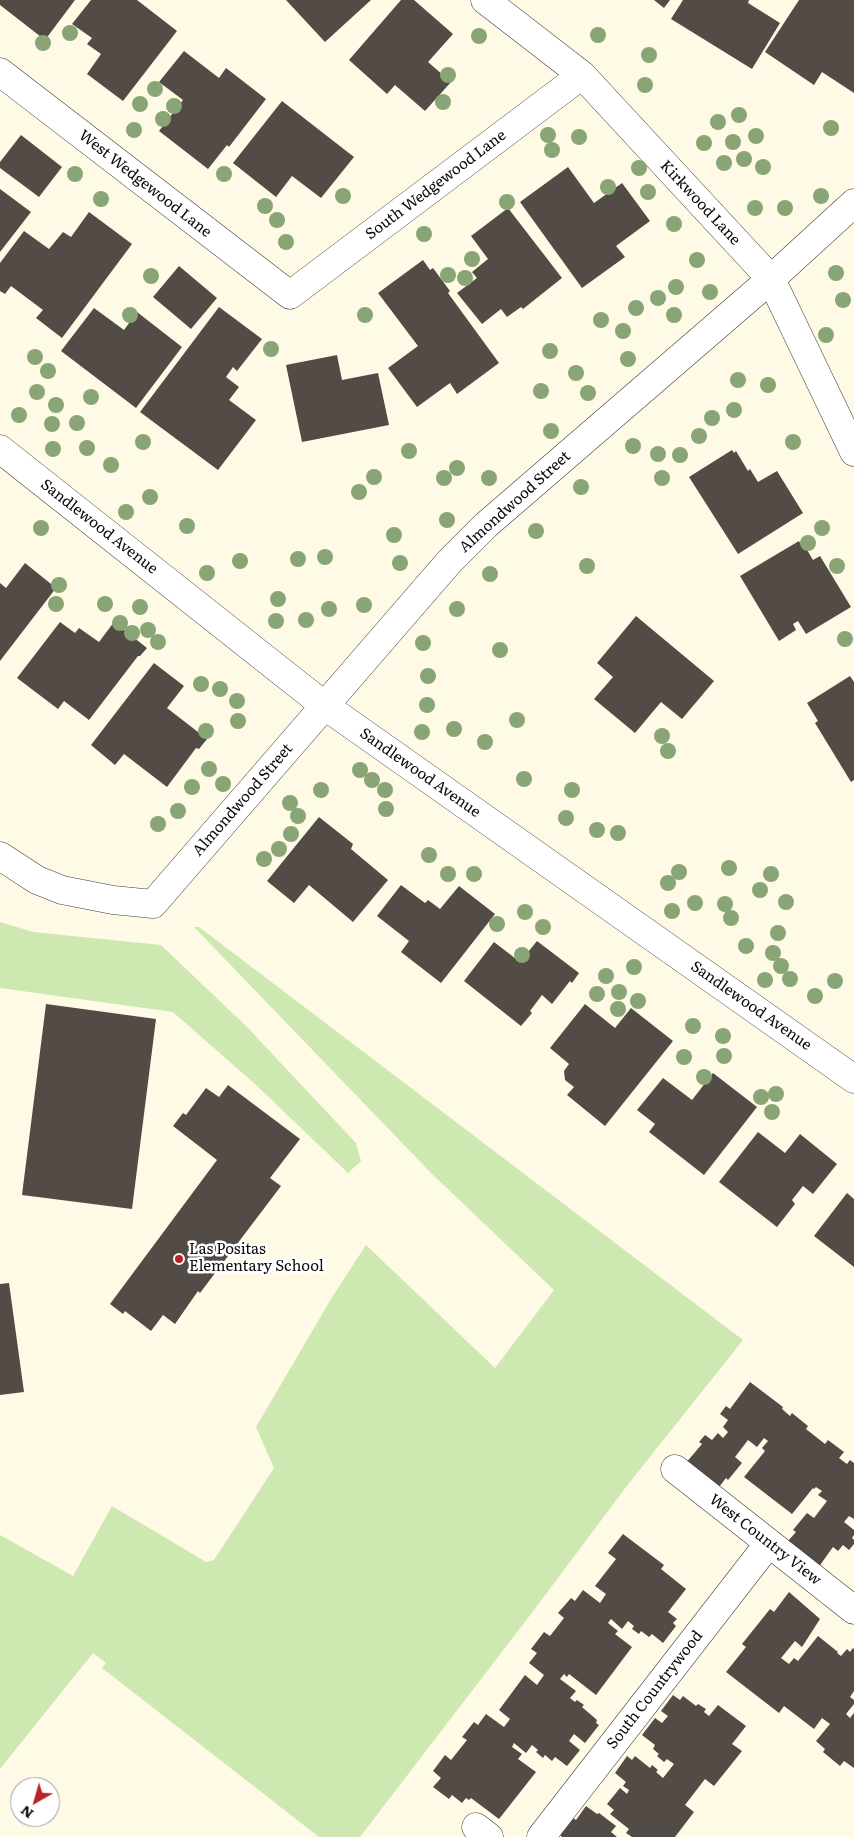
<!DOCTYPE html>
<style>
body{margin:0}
#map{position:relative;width:854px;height:1837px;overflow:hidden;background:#fffae6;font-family:Literata,serif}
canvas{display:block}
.north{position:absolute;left:10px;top:1777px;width:50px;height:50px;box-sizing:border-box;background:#fff;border:1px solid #9d9d9d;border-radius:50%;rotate:218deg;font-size:14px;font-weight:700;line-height:20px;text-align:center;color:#090909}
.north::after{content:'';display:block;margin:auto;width:18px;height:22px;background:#b92229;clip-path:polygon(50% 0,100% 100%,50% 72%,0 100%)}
</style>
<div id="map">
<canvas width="854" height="1837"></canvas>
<div class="north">N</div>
</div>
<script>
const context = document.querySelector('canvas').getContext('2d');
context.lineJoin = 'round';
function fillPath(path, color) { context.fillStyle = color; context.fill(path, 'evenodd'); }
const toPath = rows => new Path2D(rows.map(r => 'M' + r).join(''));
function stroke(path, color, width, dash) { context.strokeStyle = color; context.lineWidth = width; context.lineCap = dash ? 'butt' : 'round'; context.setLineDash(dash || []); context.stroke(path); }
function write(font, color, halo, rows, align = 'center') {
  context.font = font + ' Literata,serif'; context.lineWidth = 5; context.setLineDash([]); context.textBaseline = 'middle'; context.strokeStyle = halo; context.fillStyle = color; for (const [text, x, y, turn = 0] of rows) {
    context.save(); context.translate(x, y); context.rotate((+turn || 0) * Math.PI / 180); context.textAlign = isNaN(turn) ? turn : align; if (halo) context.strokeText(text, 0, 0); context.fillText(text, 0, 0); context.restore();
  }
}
fillPath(toPath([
 [0,922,33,932,161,945,247,1027,356,1143,361,1161,348,1173,255,1084,173,1012,0,988],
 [194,927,199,927,743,1340,626,1487,537,1606,360,1837,319,1837,102,1668,106,1663,93,1653,0,1769,0,1535,73,1576,112,1506,196,1556,206,1562,214,1560,274,1468,256,1427,331,1299,366,1245,495,1368,554,1290,432,1174]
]), '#cde8b1');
fillPath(toPath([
 [0,0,75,0,45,40,0,5],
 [91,0,137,0,177,31,123,101,87,74,101,54,87,44,92,38,72,24],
 [286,0,371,0,325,42],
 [401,0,414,0,453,34,428,62,451,82,425,111,395,85,387,94,349,60],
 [654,0,670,0,664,8],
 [683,0,749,0,748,3,780,23,752,69,671,19],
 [799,0,854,0,854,93,822,72,814,85,765,52],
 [184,51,219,78,226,68,266,99,229,147,227,145,208,169,159,131,183,100,159,82],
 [282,101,354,157,321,198,292,176,276,197,233,163],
 [21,135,62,167,39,197,0,168,0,162],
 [568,167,594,203,622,183,650,221,616,246,625,257,582,288,520,202],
 [0,189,31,212,0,252],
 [508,208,562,278,523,309,521,307,507,317,501,309,482,324,457,293,477,278,472,272,488,259,471,236],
 [89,212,132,244,62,338,36,318,43,310,11,286,5,294,0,291,0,263,24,231,49,249,63,232,71,237],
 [423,260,430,270,433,268,450,291,448,293,499,363,457,394,450,383,417,407,388,368,418,346,378,293],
 [179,266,217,298,191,329,153,297],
 [219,307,262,339,237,371,233,367,226,377,239,387,229,400,256,420,218,470,140,412],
 [94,308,124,330,137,312,182,347,136,408,61,351],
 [337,355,342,380,378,373,389,425,302,442,286,365],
 [732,450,734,453,736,451,748,471,750,469,758,482,777,471,803,513,738,554,689,477],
 [799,541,801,545,803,543,813,560,820,556,851,607,806,634,798,621,793,624,796,630,779,641,740,576],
 [25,563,56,588,0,661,0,583,6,588],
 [636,616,714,681,682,719,661,702,635,733,594,699,613,677,597,663],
 [60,622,75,633,79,628,99,642,114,622,147,648,140,656,138,656,89,720,64,701,58,709,17,678],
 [154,663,184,686,167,708,207,739,199,749,196,748,167,787,124,754,115,765,91,745],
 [850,676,854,682,854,780,851,782,815,723,818,721,807,703],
 [319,817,353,844,351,849,388,880,353,922,309,885,294,903,267,881],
 [401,885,425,903,428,900,440,909,459,886,495,914,441,983,401,952,409,941,377,916],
 [537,941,579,973,572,983,570,981,552,1004,542,995,530,1011,532,1013,521,1026,464,981,494,942,520,962],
 [46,1004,156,1019,132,1209,22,1195],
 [585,1004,615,1028,631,1008,673,1041,605,1126,567,1095,574,1087,565,1080,564,1071,569,1064,550,1048],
 [713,1073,757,1107,704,1175,649,1132,655,1124,637,1110,663,1078,692,1100],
 [228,1085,300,1139,270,1178,281,1186,200,1293,198,1291,175,1324,163,1315,151,1331,125,1311,123,1314,110,1304,217,1160,173,1126,183,1113,186,1115,206,1088,219,1097],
 [758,1132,785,1153,800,1134,837,1164,813,1194,803,1186,792,1200,795,1204,777,1227,719,1182],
 [847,1193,854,1199,854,1267,814,1236],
 [9,1283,24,1392,0,1395,0,1284],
 [750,1382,783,1407,782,1409,790,1416,792,1413,808,1426,806,1429,825,1444,828,1440,844,1452,839,1458,847,1464,850,1460,854,1463,854,1519,849,1516,844,1522,854,1530,854,1535,852,1538,854,1540,854,1544,849,1550,843,1545,838,1551,833,1547,818,1568,788,1541,796,1532,793,1530,807,1513,814,1518,827,1501,818,1495,822,1491,816,1487,814,1489,813,1488,792,1514,744,1477,765,1451,762,1448,768,1441,764,1438,757,1447,748,1440,735,1457,742,1463,728,1480,726,1478,719,1487,685,1464,702,1444,699,1442,705,1435,712,1440,718,1433,723,1438,728,1432,723,1427,728,1420,720,1414,726,1406,730,1409],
 [623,1534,664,1565,661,1569,686,1589,668,1612,677,1619,673,1623,676,1626,663,1643,652,1634,649,1637,641,1631,639,1634,632,1629,634,1626,628,1621,622,1629,611,1619,608,1623,618,1631,615,1634,632,1647,596,1695,569,1674,567,1677,564,1674,560,1679,576,1691,570,1698,575,1702,577,1700,584,1705,582,1707,597,1720,596,1723,599,1725,585,1743,574,1734,569,1741,580,1750,567,1766,555,1757,552,1761,545,1755,543,1758,536,1752,538,1750,532,1745,526,1753,514,1743,512,1747,522,1754,518,1759,536,1772,499,1819,471,1798,469,1800,466,1798,462,1803,452,1795,449,1799,433,1787,441,1778,433,1771,445,1755,451,1760,467,1740,462,1737,474,1722,478,1725,486,1714,504,1727,510,1719,499,1710,525,1675,537,1685,544,1675,529,1663,537,1653,531,1649,544,1632,550,1636,564,1618,558,1613,571,1598,575,1601,583,1590,600,1603,606,1594,595,1586,616,1559,608,1553],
 [789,1592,820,1619,802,1647,795,1641,781,1658,789,1664,794,1658,798,1661,818,1636,838,1652,837,1653,841,1656,847,1649,850,1652,853,1648,854,1649,854,1691,850,1697,854,1700,854,1704,846,1714,850,1718,854,1713,854,1768,844,1761,840,1766,823,1752,825,1749,816,1741,830,1724,822,1718,814,1729,784,1706,779,1713,726,1672,746,1647,742,1644,770,1609,774,1612],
 [673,1695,680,1700,683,1696,696,1706,698,1704,706,1709,704,1712,709,1716,718,1705,746,1726,732,1744,742,1751,714,1786,705,1779,685,1805,694,1812,675,1837,632,1837,626,1833,629,1829,610,1814,614,1810,607,1804,620,1788,627,1794,629,1790,623,1786,626,1782,615,1773,627,1756,632,1760,635,1756,650,1768,652,1765,658,1770,656,1772,663,1778,674,1764,667,1759,664,1762,657,1756,659,1754,653,1749,655,1745,642,1735,655,1718,662,1723,668,1716,661,1711],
 [586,1806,597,1814,599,1813,616,1826,611,1832,617,1837,562,1837,560,1835,573,1818,576,1820]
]), '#524b46');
const minor = toPath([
 [485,0,582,75,771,279,854,452],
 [0,72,290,295,582,75],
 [0,449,325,706,854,1079],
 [0,856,37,880,62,890,113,900,153,904,449,562,486,525,771,279,854,203],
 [675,1469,854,1610],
 [476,1827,489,1837],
 [541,1837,769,1543]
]);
stroke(minor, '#3c3c3c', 29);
stroke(minor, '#fff', 28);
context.fillStyle = '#89a576';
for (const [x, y] of [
 [70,33],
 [598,35],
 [479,36],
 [43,43],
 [649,55],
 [448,75],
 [645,85],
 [155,89],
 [443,102],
 [140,104],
 [174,106],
 [739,115],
 [163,119],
 [718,122],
 [831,128],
 [134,130],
 [548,135],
 [756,136],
 [579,137],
 [733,142],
 [704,143],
 [552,150],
 [744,159],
 [724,163],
 [763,167],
 [639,168],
 [75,174],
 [224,174],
 [608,187],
 [648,192],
 [343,196],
 [821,196],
 [101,199],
 [507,202],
 [265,206],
 [755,208],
 [785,208],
 [277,220],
 [674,224],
 [424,234],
 [286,242],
 [472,259],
 [697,260],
 [836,273],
 [448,275],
 [151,276],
 [465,278],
 [676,287],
 [710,292],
 [658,298],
 [843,300],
 [636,308],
 [130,315],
 [365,315],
 [674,315],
 [601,320],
 [623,331],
 [826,335],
 [271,349],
 [550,351],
 [35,357],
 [628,359],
 [48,371],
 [576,373],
 [738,380],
 [768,385],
 [541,391],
 [37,392],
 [588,393],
 [91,397],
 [56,405],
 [734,410],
 [19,415],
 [712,418],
 [77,423],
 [52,424],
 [551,431],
 [699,436],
 [143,442],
 [793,442],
 [633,446],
 [87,448],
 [53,449],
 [409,451],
 [658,454],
 [680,455],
 [111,465],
 [457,468],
 [374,477],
 [444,478],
 [489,478],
 [662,478],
 [581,487],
 [359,492],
 [150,497],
 [126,512],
 [447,520],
 [187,526],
 [41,528],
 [822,528],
 [536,531],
 [394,535],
 [808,543],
 [325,557],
 [298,559],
 [240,561],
 [400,563],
 [587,566],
 [837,566],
 [207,573],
 [490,574],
 [59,585],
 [278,599],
 [56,604],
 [105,604],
 [364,605],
 [140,607],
 [329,609],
 [457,609],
 [306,620],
 [276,621],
 [120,623],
 [148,630],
 [132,633],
 [845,639],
 [158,642],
 [423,643],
 [500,650],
 [428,676],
 [201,684],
 [220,689],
 [237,701],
 [427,705],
 [517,720],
 [238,721],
 [454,729],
 [206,731],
 [422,732],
 [662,736],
 [485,742],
 [668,751],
 [209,769],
 [360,770],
 [524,779],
 [372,780],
 [223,784],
 [192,787],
 [321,790],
 [385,790],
 [572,790],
 [290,803],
 [386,809],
 [178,811],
 [298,816],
 [566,818],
 [158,824],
 [597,830],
 [618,833],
 [291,834],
 [279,849],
 [429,855],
 [264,859],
 [729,868],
 [679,872],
 [448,874],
 [474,874],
 [771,874],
 [668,883],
 [760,890],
 [786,902],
 [695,903],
 [725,904],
 [672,911],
 [525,912],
 [731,918],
 [497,924],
 [543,927],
 [778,933],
 [746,946],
 [773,953],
 [522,955],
 [781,966],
 [634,967],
 [606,976],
 [790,979],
 [765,980],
 [835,981],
 [619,992],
 [597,994],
 [815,996],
 [638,1001],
 [618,1009],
 [693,1026],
 [723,1036],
 [724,1056],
 [684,1057],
 [704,1077],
 [776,1094],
 [761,1097],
 [772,1112]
]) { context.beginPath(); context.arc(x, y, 8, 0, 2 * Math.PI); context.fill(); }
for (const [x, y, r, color] of [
 [179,1259,5,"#b92229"]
]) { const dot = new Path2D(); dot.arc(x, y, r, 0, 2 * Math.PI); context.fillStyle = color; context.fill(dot); stroke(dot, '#fff', 2); }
write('15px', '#090909', '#fff', [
 ["West Wedgewood Lane",145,184,38],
 ["South Wedgewood Lane",436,185,-37],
 ["Kirkwood Lane",700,203,47],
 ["Almondwood Street",515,502,-42],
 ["Sandlewood Avenue",99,527,38],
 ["Sandlewood Avenue",420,773,35],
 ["Almondwood Street",243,800,-49],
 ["Sandlewood Avenue",751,1006,35],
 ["West Country View",765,1540,38],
 ["South Countrywood",655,1690,-52]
]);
write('15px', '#090909', '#fff', [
 ["Las Positas",189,1250],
 ["Elementary School",189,1267]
], 'left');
</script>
